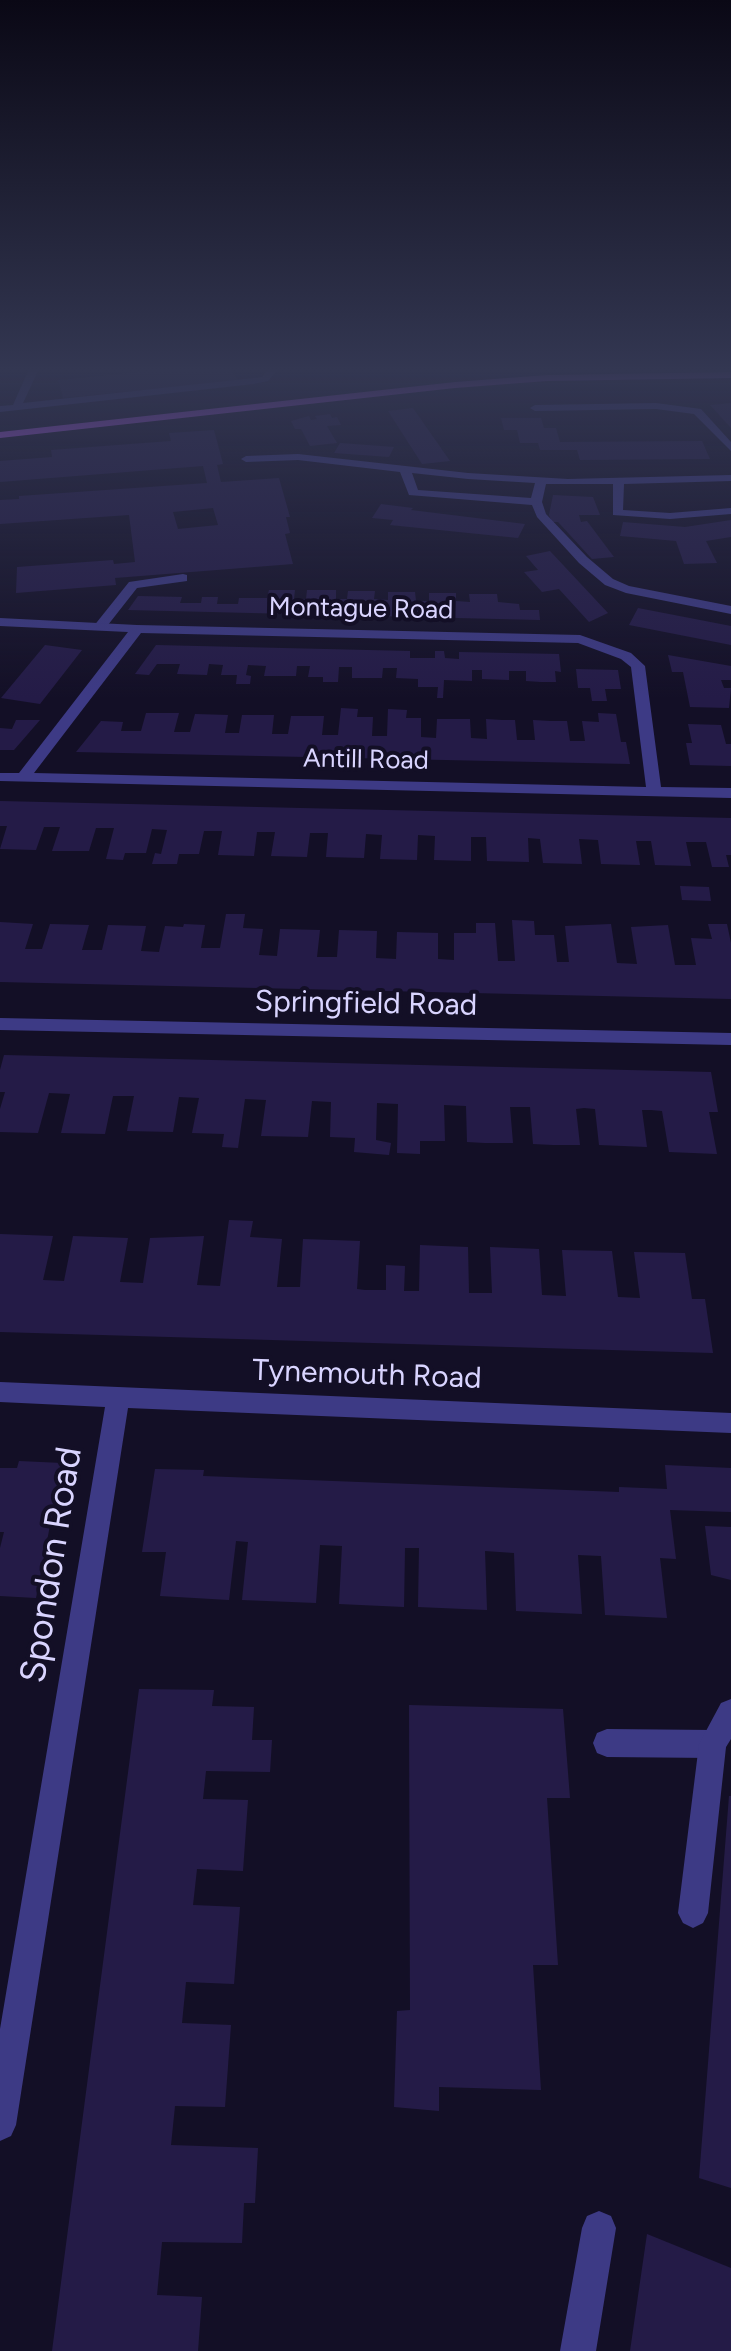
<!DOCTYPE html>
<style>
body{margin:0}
canvas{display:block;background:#130f26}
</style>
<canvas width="731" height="2351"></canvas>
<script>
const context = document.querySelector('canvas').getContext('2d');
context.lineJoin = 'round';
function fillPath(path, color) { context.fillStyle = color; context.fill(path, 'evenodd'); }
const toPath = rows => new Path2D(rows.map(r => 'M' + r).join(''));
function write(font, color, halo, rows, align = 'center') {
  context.font = font + ' Figtree,sans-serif'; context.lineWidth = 8; context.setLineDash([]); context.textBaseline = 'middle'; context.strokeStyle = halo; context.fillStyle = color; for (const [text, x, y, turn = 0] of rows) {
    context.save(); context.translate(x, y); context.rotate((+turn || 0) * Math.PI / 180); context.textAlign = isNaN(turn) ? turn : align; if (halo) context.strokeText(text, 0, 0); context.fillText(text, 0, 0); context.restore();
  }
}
fillPath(toPath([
 [169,369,231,369,238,381,63,398,58,380],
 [731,403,731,428,710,405],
 [413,408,450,461,422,464,388,411],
 [330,414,332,418,337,417,341,425,327,426,337,443,310,446,301,429,295,429,291,421,309,416,311,420,317,419,315,416],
 [501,418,541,418,544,428,556,428,560,442,702,441,710,459,580,460,577,450,540,450,538,443,520,443,517,430,504,430],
 [214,430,223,464,217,465,221,482,279,478,290,517,286,517,290,533,285,534,293,564,115,578,116,585,16,593,17,567,113,560,114,564,135,562,129,515,0,524,0,500,19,499,19,496,207,483,203,466,0,482,0,461,52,457,51,450,171,441,169,433],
 [213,508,218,525,178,529,173,512],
 [340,443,394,447,389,457,334,453],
 [553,495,593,497,600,515,579,515,581,522,587,521,614,557,592,559,558,522,552,522,549,515],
 [381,504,413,508,411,510,525,524,518,538,390,525,393,520,372,518],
 [731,520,731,537,706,541,717,563,684,564,676,541,620,536,623,522,685,527],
 [550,551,608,613,589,622,559,589,542,592,524,572,538,570,526,556],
 [269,590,295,590,294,599,306,599,307,590,336,590,336,599,347,599,348,591,375,591,374,599,388,600,388,592,415,592,416,601,429,601,429,593,456,593,456,601,470,602,469,594,497,594,498,602,519,604,520,610,539,610,540,620,128,610,138,596,182,597,180,603,201,603,202,597,218,597,217,604,238,604,239,598,267,598],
 [638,608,731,626,731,645,629,625],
 [45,645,82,650,40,704,1,698],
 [156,645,410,651,410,658,435,658,435,651,444,651,445,658,459,659,459,652,559,654,561,672,555,671,556,682,541,682,526,681,526,671,509,671,509,680,482,679,482,670,472,670,472,681,444,680,443,698,437,698,438,687,418,687,418,679,396,678,397,668,383,668,382,678,352,678,352,667,339,667,338,682,323,682,323,677,308,677,310,666,297,666,296,676,264,676,266,666,248,665,246,675,251,676,250,684,236,684,237,675,221,675,223,665,209,664,207,675,177,674,180,664,157,664,149,675,135,674],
 [668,655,731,666,731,680,721,680,724,688,731,688,729,708,690,707,683,672,672,672],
 [576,669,618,670,621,689,605,689,607,701,592,701,590,688,578,688],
 [341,708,358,709,357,717,373,717,372,736,387,736,388,709,407,710,406,718,421,718,421,737,436,738,437,719,470,719,471,738,487,739,486,719,502,720,515,720,517,740,535,740,533,720,550,721,567,721,570,741,585,741,582,721,599,722,598,713,616,714,621,742,626,742,630,764,76,752,101,721,123,722,121,731,141,731,146,713,179,713,174,732,190,732,195,714,228,715,225,733,239,733,242,715,274,715,272,734,288,734,291,716,324,716,322,735,338,735],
 [16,720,40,720,14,750,0,750,0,728,12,729],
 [688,724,721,725,726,744,731,744,731,766,690,765,686,743,692,743],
 [0,801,731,818,731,855,726,855,729,867,712,867,706,842,686,842,691,866,655,865,651,841,636,841,640,865,601,864,598,840,579,839,582,864,543,863,540,839,528,838,529,862,487,861,486,837,471,837,471,861,434,860,435,836,418,835,417,860,380,859,382,835,366,834,364,858,326,857,328,833,310,833,307,857,271,856,275,832,257,832,254,856,218,855,222,831,204,831,199,854,179,854,177,864,152,864,155,853,161,854,167,830,152,829,146,853,125,853,123,860,106,859,114,828,96,828,89,851,52,851,60,827,44,827,36,850,0,849,7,826,0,826],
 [680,886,709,887,711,901,682,900],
 [226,914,245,914,243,928,263,929,259,955,277,956,280,929,320,930,317,957,337,957,339,930,377,931,376,958,396,959,397,932,438,933,438,959,454,960,454,933,476,933,476,923,495,923,498,961,515,961,512,920,534,921,535,935,554,935,557,962,569,962,565,926,611,924,617,963,637,964,631,927,668,925,675,965,696,965,691,938,712,939,708,924,727,924,731,943,731,999,0,982,0,922,33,924,25,949,42,949,50,924,89,925,82,950,102,950,108,925,146,926,141,951,159,952,165,926,183,927,184,924,205,925,201,948,220,948],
 [4,1055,711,1072,718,1112,709,1112,717,1154,669,1152,662,1111,651,1110,642,1110,647,1147,599,1145,595,1109,584,1108,576,1109,580,1145,553,1145,533,1144,530,1107,510,1107,513,1143,485,1143,467,1142,466,1106,444,1105,445,1141,420,1141,420,1154,397,1153,398,1104,377,1103,376,1140,391,1143,389,1155,354,1152,355,1138,330,1137,331,1102,312,1101,308,1137,261,1136,266,1100,245,1099,238,1148,222,1147,224,1134,192,1133,199,1098,179,1097,173,1132,127,1131,134,1096,113,1096,105,1134,61,1133,70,1094,49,1093,38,1133,0,1132,0,1109,5,1092,0,1092,0,1070],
 [229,1220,253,1221,250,1237,282,1239,277,1287,300,1287,303,1239,360,1241,357,1289,365,1290,386,1290,386,1265,405,1266,404,1291,419,1291,420,1245,442,1246,468,1247,469,1293,492,1293,490,1247,539,1249,542,1295,566,1296,562,1250,612,1251,618,1297,640,1298,634,1252,685,1253,692,1299,705,1299,713,1353,0,1332,0,1234,53,1236,43,1280,64,1281,73,1236,128,1238,120,1282,143,1283,150,1238,204,1236,197,1285,220,1286],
 [19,1461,62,1463,36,1598,0,1596,0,1548,4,1532,0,1532,0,1468,17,1468],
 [665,1465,731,1468,731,1512,670,1510,676,1559,660,1558,667,1618,605,1615,601,1556,578,1555,582,1614,516,1611,514,1553,485,1551,487,1610,418,1607,419,1548,405,1548,404,1607,339,1604,342,1546,320,1545,316,1603,242,1600,248,1542,236,1541,229,1600,160,1596,166,1552,142,1552,155,1469,204,1470,203,1476,619,1492,619,1487,667,1489],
 [705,1526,731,1527,731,1580,711,1575],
 [139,1689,214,1690,212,1706,254,1707,252,1740,272,1740,270,1772,206,1771,203,1799,248,1800,243,1871,197,1869,193,1905,240,1907,234,1984,186,1982,182,2023,231,2025,225,2107,175,2106,171,2145,258,2148,255,2203,244,2203,242,2243,162,2242,157,2295,202,2297,198,2351,52,2351],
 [409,1705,563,1709,570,1798,547,1798,558,1965,533,1965,541,2090,439,2087,439,2111,394,2107,397,2011,410,2010],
 [729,1796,731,1796,731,2188,699,2178],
 [647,2234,731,2268,731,2351,630,2351]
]), '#241b47');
fillPath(toPath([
 [183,574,187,575,187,581,137,588,104,630,93,627,129,582,183,574],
 [607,1729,713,1730,723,1734,727,1744,723,1754,713,1758,607,1757,597,1753,593,1743,597,1733,607,1729],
 [599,2211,611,2216,616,2228,596,2351,560,2351,582,2228,587,2216,599,2211]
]), '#3d3a85');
fillPath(toPath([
 [29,369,39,369,23,403,254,378,262,377,268,369,278,369,268,381,254,384,0,412,0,406,13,405,29,369],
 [656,403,701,409,731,442,731,451,694,414,656,409,535,411,530,408,535,405,656,403],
 [298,454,468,473,568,479,731,475,731,481,624,484,623,510,670,513,731,508,731,514,670,519,613,515,613,484,546,484,542,502,546,514,587,557,613,579,629,586,731,606,731,614,626,593,605,585,579,563,537,517,532,505,409,495,400,472,298,460,246,462,241,459,246,456,298,454],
 [412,473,468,479,535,483,531,498,418,490,412,473],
 [0,618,137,625,580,635,631,653,645,666,661,787,731,788,731,798,0,781,0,773,19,773,128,632,0,626,0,618],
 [141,633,578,643,621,659,631,667,646,787,34,773,141,633],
 [0,1018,731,1033,731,1045,0,1030,0,1018],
 [0,1382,731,1413,731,1433,128,1408,16,2125,11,2136,0,2141,0,2029,105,1407,0,1402,0,1382],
 [731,1699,731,1739,726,1747,708,1913,703,1923,693,1928,683,1923,678,1913,699,1744,721,1703,731,1699]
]), '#3d3a85');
fillPath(toPath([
 [721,369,731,369,731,370,723,376,717,376,721,369]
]), '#3d3a85');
fillPath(toPath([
 [731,372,731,378,547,381,455,388,0,438,0,432,455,382,547,375,731,372]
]), '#c25bff');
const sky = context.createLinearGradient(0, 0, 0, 698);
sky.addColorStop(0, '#0a0815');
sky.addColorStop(0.53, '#333752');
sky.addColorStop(1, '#33375200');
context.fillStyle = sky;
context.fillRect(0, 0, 731, 698);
write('26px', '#d9d4ff', '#130f26', [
 ["Montague Road",361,609,1],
 ["Antill Road",366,760,1]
]);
write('30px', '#d9d4ff', '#130f26', [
 ["Springfield Road",366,1004,1],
 ["Tynemouth Road",367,1375,2]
]);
write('36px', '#d9d4ff', '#130f26', [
 ["Spondon Road",52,1565,-81]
]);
</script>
